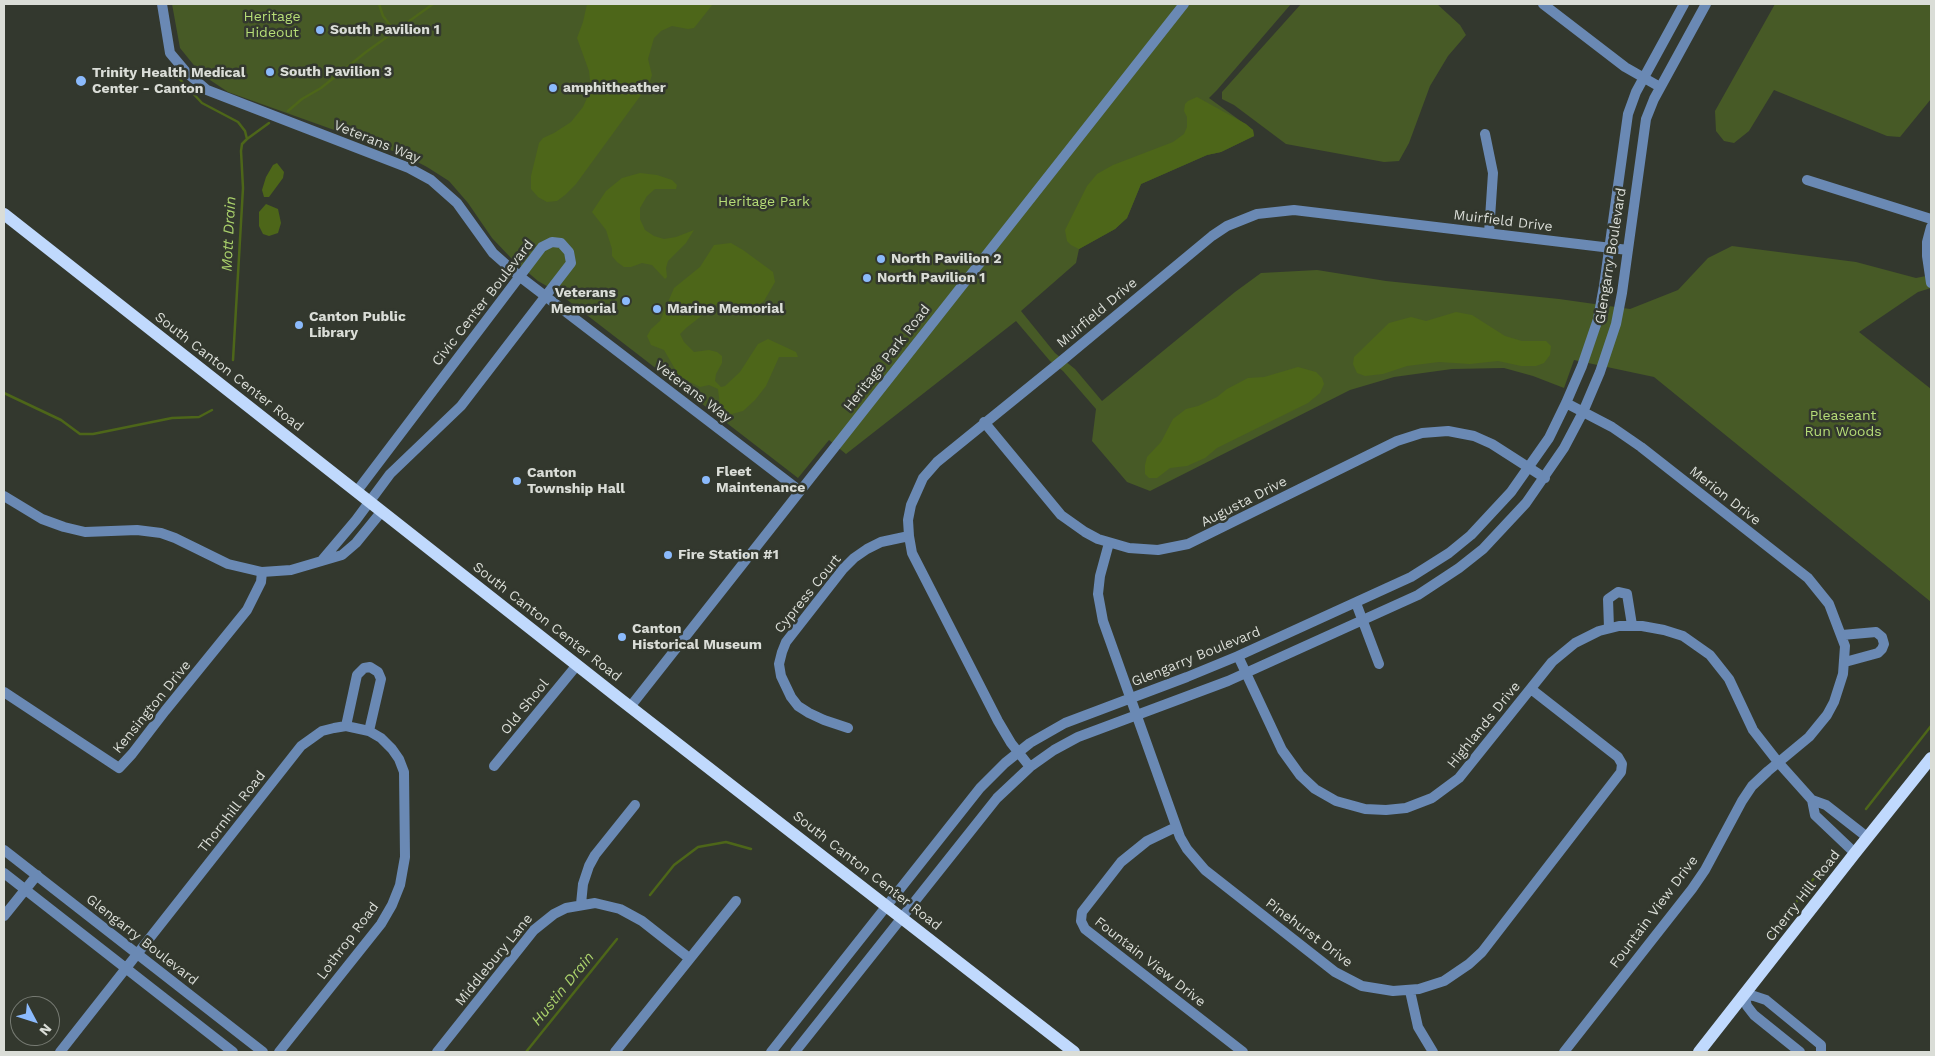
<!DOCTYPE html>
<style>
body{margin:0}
#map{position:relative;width:1935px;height:1056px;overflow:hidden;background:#33382e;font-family:"Work Sans",sans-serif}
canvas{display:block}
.frame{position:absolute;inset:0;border:5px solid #daddd7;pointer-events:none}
.north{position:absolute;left:10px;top:996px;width:50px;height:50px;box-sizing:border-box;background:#33382e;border:1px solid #767a72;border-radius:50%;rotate:130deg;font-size:14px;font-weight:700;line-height:20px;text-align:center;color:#daddd7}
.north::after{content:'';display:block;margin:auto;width:18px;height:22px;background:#8bbafc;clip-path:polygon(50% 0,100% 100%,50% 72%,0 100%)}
</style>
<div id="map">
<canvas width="1935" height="1056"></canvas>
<div class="frame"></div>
<div class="north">N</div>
</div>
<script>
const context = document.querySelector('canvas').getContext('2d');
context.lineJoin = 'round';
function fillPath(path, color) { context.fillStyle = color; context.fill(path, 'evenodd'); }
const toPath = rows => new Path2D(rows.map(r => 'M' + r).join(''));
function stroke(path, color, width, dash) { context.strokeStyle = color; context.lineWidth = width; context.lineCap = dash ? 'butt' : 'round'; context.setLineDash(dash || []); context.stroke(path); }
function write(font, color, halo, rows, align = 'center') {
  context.font = font + ' "Work Sans",sans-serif'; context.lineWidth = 5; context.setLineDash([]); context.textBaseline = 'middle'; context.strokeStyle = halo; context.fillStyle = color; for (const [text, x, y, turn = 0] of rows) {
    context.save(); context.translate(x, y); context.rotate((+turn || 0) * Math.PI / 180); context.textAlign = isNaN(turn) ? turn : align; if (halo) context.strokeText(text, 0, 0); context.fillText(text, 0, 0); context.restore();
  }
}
fillPath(toPath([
 [172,4,1291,4,1217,90,1209,98,1253,130,1254,136,1221,152,1207,155,1141,184,1127,218,1115,229,1079,249,1076,263,1021,311,1055,353,1075,369,1102,401,1235,292,1261,273,1317,270,1386,281,1559,299,1630,309,1678,290,1708,258,1732,246,1856,262,1916,278,1931,275,1931,288,1918,292,1859,332,1931,389,1931,602,1654,377,1574,360,1564,388,1533,376,1504,368,1452,369,1394,377,1350,390,1150,491,1127,482,1092,441,1096,409,1063,371,1050,361,1016,321,846,454,829,440,798,478,557,292,538,281,511,258,492,238,468,203,449,181,427,167,404,155,228,92,201,74,180,48],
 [1301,4,1437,4,1460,25,1466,35,1448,56,1430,86,1409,143,1399,161,1384,162,1286,144,1234,105,1222,99,1222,92],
 [1775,4,1931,4,1931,99,1900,137,1887,136,1774,90,1749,131,1734,143,1724,141,1716,131,1715,111]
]), '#475a26');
fillPath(toPath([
 [587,4,713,4,694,28,688,29,672,26,661,31,654,38,648,59,652,75,649,84,576,184,565,195,557,201,547,202,538,197,531,189,531,176,539,143,543,138,554,133,571,122,583,107,591,89,589,71,577,38,583,22],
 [1197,97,1246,124,1253,130,1254,136,1221,152,1207,155,1141,184,1127,218,1115,229,1079,249,1071,245,1067,241,1065,230,1087,186,1097,174,1113,165,1173,142,1184,134,1187,127,1187,117,1184,111,1185,104,1188,101],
 [277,163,284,172,283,178,269,197,264,197,262,190,266,177,273,165],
 [640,173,657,175,672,180,677,185,676,189,655,189,647,196,640,208,640,219,645,230,654,236,664,239,676,237,694,230,686,243,668,261,666,268,667,277,665,279,652,265,642,263,631,267,624,267,617,262,612,256,612,249,606,230,592,212,606,191,622,178],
 [266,204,278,209,281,223,278,233,269,236,263,234,259,226,259,212],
 [731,243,743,250,773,272,775,282,764,301,754,308,722,300,686,328,680,334,684,342,694,352,709,350,717,352,722,356,722,363,716,374,715,381,721,387,725,386,740,372,758,344,768,339,796,352,798,357,779,357,766,386,755,400,743,411,732,414,725,412,720,406,718,389,709,385,700,387,686,380,678,374,664,350,651,345,647,336,651,329,660,321,674,288,700,267,714,245],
 [1456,312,1472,315,1505,336,1522,341,1546,341,1551,346,1550,355,1544,363,1536,366,1521,366,1498,361,1470,364,1439,362,1407,366,1383,374,1365,376,1357,373,1353,364,1354,357,1389,323,1411,317,1426,321],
 [1298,367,1316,372,1322,378,1324,384,1320,393,1308,403,1217,448,1205,458,1187,466,1170,468,1157,478,1149,478,1145,474,1145,465,1147,457,1161,442,1173,419,1186,409,1198,406,1217,397,1227,389,1248,378,1264,377]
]), '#4d6619');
stroke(toPath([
 [379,4,383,16,395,32],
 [174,73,202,103,238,122,245,131,247,139],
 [288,111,302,99,321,88,366,52,433,4],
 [233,360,243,188,241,151,242,144,247,139,269,123],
 [4,393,61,420,80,434,93,434,172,418,199,417,212,410],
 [1866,809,1931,726],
 [650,895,674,865,698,847,726,842,751,849],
 [1770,937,1832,854],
 [526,1052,617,939]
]), '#4d6619', 2.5);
stroke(toPath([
 [162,4,170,53,186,72,207,90,409,168,431,180,457,203,493,253,519,276,800,491],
 [1543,4,1625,67,1660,87],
 [1485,134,1493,173,1489,233],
 [1807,180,1931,219],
 [1931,227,1927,242,1927,256,1931,283],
 [984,422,1061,515,1085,532,1098,539,1129,548,1158,550,1188,544,1397,441,1422,433,1448,431,1474,436,1492,444,1545,478],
 [4,496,42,519,64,527,85,532,137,530,161,533,175,538,228,564,262,572,291,570,342,555,356,543,382,511],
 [1109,543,1100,576,1098,594,1103,621,1180,837,1187,849,1205,870,1335,972,1362,986,1393,991,1419,989,1444,981,1469,964,1482,952,1621,772,1622,764,1618,757,1531,689],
 [323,559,356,520,390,474,461,406,571,263,569,252,561,243,552,242,542,247,357,491],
 [1356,603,1379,664],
 [1609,628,1608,599,1618,592,1627,594,1632,625],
 [1842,635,1876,632,1882,637,1884,644,1882,649,1878,653,1845,662],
 [1238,656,1282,750,1300,775,1315,789,1336,801,1365,809,1386,810,1406,808,1432,798,1459,778,1552,662,1575,643,1599,631,1619,626,1642,626,1664,630,1683,636,1710,655,1729,679,1753,730,1778,762,1812,800,1826,805,1867,837],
 [4,692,119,768,132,754,165,711,247,610,261,582,262,572],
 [630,707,1184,4],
 [346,726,357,675,364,668,370,667,378,672,381,679,369,731],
 [848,728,824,720,809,713,798,706,791,697,781,676,779,664,782,652,786,642,843,569,854,558,867,549,881,542,909,536],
 [494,766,577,665],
 [1030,767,1011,743,998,721,912,553,909,536,908,520,911,505,923,478,937,462,1059,363,1212,236,1227,226,1257,214,1294,210,1628,250],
 [1812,800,1815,815,1855,853],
 [1176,827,1147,841,1121,862,1082,912,1081,921,1085,929,1243,1052],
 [4,850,263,1052],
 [4,873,233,1052],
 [581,904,583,884,589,866,595,855,635,805],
 [4,916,37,875],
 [1410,991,1418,1027,1433,1052],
 [60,1052,301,746,322,731,334,728,346,726,369,731,381,738,392,749,399,759,404,772,405,857,400,885,392,905,381,924,279,1052],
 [437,1052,534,930,554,914,566,908,595,903,620,909,642,921,689,958],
 [615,1052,736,901],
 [771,1052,980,788,1005,763,1030,743,1065,723,1187,677,1238,656,1411,577,1449,553,1471,535,1511,492,1549,438,1566,403,1582,366,1598,319,1604,286,1628,114,1636,92,1684,4],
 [795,1052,997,798,1030,767,1054,750,1078,737,1228,681,1418,595,1459,568,1483,549,1526,503,1564,448,1583,412,1600,372,1616,324,1622,293,1646,119,1654,99,1706,4],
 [1564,1052,1692,889,1705,870,1742,801,1752,786,1768,771,1809,737,1827,715,1834,702,1843,674,1845,646,1829,604,1808,578,1641,447,1612,427,1566,403],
 [1800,1052,1754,1015,1747,1006,1744,995,1754,996,1766,1000,1821,1045,1821,1052]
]), '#6a89b4', 10);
stroke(toPath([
 [4,214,620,699,1074,1052],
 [1699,1052,1855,853,1931,758]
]), '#c0d9fd', 12);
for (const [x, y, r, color] of [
 [320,30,5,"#8bbafc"],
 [270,72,5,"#8bbafc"],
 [81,81,6,"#8bbafc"],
 [553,88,5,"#8bbafc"],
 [881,259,5,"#8bbafc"],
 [867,278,5,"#8bbafc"],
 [626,301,5,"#8bbafc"],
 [657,309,5,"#8bbafc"],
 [299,325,5,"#8bbafc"],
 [706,480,5,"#8bbafc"],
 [517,481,5,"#8bbafc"],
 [668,555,5,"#8bbafc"],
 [622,637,5,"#8bbafc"]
]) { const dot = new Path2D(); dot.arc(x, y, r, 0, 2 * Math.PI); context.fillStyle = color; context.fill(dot); stroke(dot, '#33382e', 2); }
write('14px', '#b6dd77', '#33382e', [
 ["Heritage",272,17],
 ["Hideout",272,33],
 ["Heritage Park",764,202],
 ["Pleaseant",1843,416],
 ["Run Woods",1843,432]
]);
write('bold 14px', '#daddd7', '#33382e', [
 ["South Pavilion 1",330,30],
 ["South Pavilion 3",280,72],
 ["Trinity Health Medical",92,73],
 ["Center - Canton",92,89],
 ["amphitheather",563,88],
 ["North Pavilion 2",891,259],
 ["North Pavilion 1",877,278],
 ["Veterans",616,293,"right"],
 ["Memorial",616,309,"right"],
 ["Marine Memorial",667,309],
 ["Canton Public",309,317],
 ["Library",309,333],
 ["Fleet",716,472],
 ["Maintenance",716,488],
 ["Canton",527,473],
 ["Township Hall",527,489],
 ["Fire Station #1",678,555],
 ["Canton",632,629],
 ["Historical Museum",632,645]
], 'left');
write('14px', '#daddd7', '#33382e', [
 ["Veterans Way",377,142,22],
 ["Muirfield Drive",1503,221,7],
 ["Glengarry Boulevard",1611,256,-81],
 ["Civic Center Boulevard",483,303,-52],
 ["Muirfield Drive",1097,313,-40],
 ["Heritage Park Road",887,358,-52],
 ["South Canton Center Road",229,372,38],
 ["Veterans Way",693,392,37],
 ["Merion Drive",1725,496,38],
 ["Augusta Drive",1244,502,-27],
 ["Cypress Court",808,594,-51],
 ["South Canton Center Road",547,622,38],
 ["Glengarry Boulevard",1196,657,-22],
 ["Kensington Drive",152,707,-51],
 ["Old Shool",525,707,-51],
 ["Highlands Drive",1484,725,-51],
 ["Thornhill Road",232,812,-52],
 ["South Canton Center Road",867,871,38],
 ["Cherry Hill Road",1803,896,-52],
 ["Fountain View Drive",1654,912,-53],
 ["Pinehurst Drive",1309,933,37],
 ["Glengarry Boulevard",142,940,38],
 ["Lothrop Road",348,941,-53],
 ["Middlebury Lane",494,960,-51],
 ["Fountain View Drive",1150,962,38]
]);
write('italic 15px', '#aad16b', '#33382e', [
 ["Mott Drain",229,234,-87],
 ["Hustin Drain",563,989,-51]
]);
</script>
